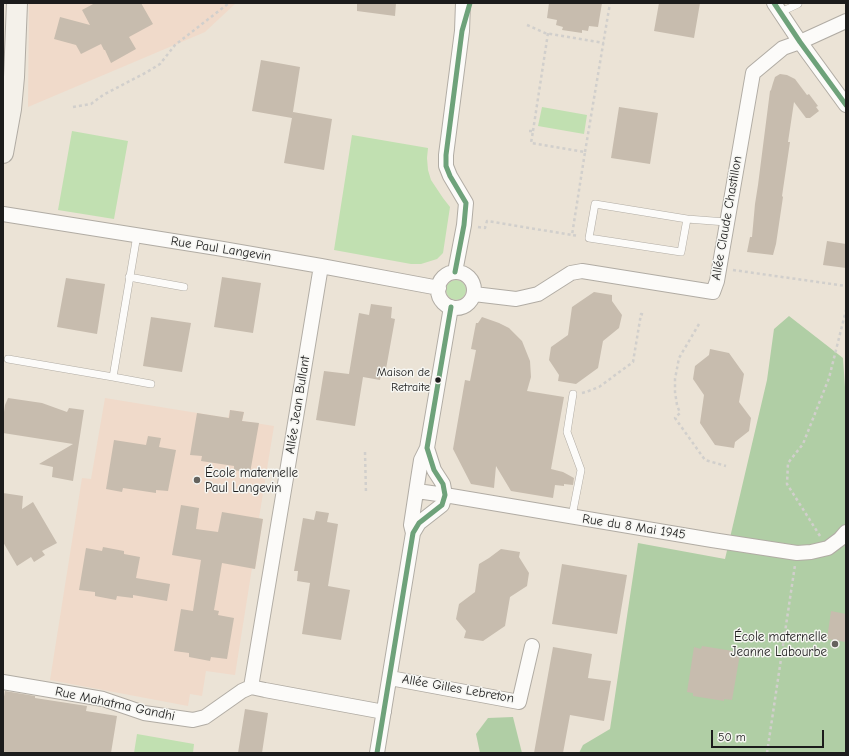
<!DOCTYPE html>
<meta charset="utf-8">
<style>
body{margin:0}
#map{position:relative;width:849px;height:756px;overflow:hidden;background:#ebe3d6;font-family:"Comic Neue",sans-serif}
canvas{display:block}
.frame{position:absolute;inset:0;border:4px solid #1c1c1c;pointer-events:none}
.scale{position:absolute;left:711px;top:730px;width:113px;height:18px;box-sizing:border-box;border:2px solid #1c1c1c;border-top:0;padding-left:5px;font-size:12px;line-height:14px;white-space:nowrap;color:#1c1c1c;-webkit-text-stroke:3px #f6f6f2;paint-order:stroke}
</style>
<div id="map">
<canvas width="849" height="756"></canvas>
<div class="frame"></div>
<div class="scale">50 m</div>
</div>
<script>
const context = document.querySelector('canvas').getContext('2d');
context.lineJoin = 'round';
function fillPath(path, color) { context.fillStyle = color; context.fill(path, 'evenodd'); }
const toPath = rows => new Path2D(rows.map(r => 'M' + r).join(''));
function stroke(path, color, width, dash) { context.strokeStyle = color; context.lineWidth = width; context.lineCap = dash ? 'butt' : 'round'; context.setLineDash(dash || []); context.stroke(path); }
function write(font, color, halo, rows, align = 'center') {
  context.font = font + ' "Comic Neue",sans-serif'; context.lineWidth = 3; context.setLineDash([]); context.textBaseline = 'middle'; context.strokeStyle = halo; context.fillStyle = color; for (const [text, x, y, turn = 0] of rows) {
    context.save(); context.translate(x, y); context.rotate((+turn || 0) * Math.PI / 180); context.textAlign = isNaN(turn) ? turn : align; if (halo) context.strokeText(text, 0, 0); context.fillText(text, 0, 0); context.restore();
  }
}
fillPath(toPath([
 [29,3,236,3,205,32,28,107],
 [105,398,228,418,230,410,244,412,242,421,274,426,259,518,263,519,255,569,252,568,235,675,206,671,202,696,190,694,188,706,50,680,82,478,91,479]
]), '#f0daca');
fillPath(toPath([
 [542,107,587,115,584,134,538,126],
 [72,131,128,141,114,219,58,210],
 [352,135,428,148,427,158,428,170,431,180,443,198,450,207,443,253,437,259,421,264,411,264,334,250],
 '446 290a10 10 0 1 1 20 0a10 10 0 1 1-20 0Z',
 [137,734,194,744,193,753,134,753]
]), '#c1e0b1');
fillPath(toPath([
 [789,316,843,358,846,402,846,753,579,753,583,745,610,729,638,543,725,559,767,380,774,329],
 [513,717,522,753,480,753,476,734,488,718]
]), '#b0cea5');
fillPath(toPath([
 [95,3,141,3,153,24,129,37,136,49,111,63,105,50,104,50,101,44,81,54,76,45,54,39,60,17,90,25,82,10],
 [357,3,396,3,395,16,357,11],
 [549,3,602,3,598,27,589,26,588,31,582,30,582,33,562,30,563,27,556,25,557,20,547,18],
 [659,3,700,3,694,38,654,31],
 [261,60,300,67,292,118,252,111],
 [780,74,787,75,795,79,807,95,809,94,818,106,816,107,819,111,810,118,806,118,794,102,788,142,790,142,782,196,783,197,776,244,773,255,747,252,750,237,752,237,755,204,758,185,770,91,771,90,773,83,775,77],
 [619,107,658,113,650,164,611,158],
 [293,112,332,119,324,170,284,163],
 [827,241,846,244,846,268,823,265],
 [222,277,261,283,253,333,214,327],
 [66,278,105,284,97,334,57,327],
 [594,292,612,295,612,301,622,315,619,328,603,341,598,368,576,384,558,381,559,375,549,360,551,347,568,335,572,307],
 [371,304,392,307,391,318,395,319,386,369,382,369,380,380,363,377,355,426,316,420,324,371,349,374,359,313,369,315],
 [151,317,191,323,182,372,143,366],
 [482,317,499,323,509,328,522,341,530,361,531,377,527,391,564,397,551,469,563,472,574,478,573,485,564,484,564,486,555,485,553,498,511,491,496,466,494,488,471,484,453,449,465,380,470,381,476,350,471,349,476,323,478,323],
 [710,349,729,353,744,374,739,402,751,418,749,431,735,442,734,448,715,445,700,423,704,395,693,379,695,366,709,355],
 [8,398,42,403,67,412,69,408,84,410,73,481,52,477,53,467,39,464,73,444,3,433,3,419,5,405],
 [230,410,244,412,242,421,259,423,250,473,234,470,234,466,201,461,202,456,190,455,197,413,229,418],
 [148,436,161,438,159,447,176,450,168,491,156,490,156,493,123,488,122,492,106,489,114,440,146,445],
 [3,493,23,496,22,509,33,502,57,543,42,551,45,555,34,562,31,557,17,566,3,542],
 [181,505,199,508,196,529,218,532,222,512,263,519,255,569,222,563,214,610,219,611,218,615,234,618,227,659,211,657,210,661,189,657,189,653,174,651,181,609,193,611,201,560,172,555],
 [316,511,329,513,327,522,338,524,328,586,350,590,341,640,302,634,310,583,297,581,298,571,294,571,303,518,314,520],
 [103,547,124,551,124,554,140,557,136,578,170,584,167,601,133,595,133,598,117,596,116,600,95,596,95,592,79,590,86,548,102,551],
 [501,549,520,552,519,557,529,573,527,586,510,597,505,626,483,641,464,638,466,631,456,619,459,604,475,592,479,564,489,558],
 [562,564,627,575,617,634,552,624],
 [831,611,846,614,846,642,827,639],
 [702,646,733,651,732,653,740,654,732,700,724,699,724,701,693,696,693,693,687,692,694,647,701,649],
 [553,647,592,654,588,678,611,681,604,721,570,715,563,753,534,753],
 [5,691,35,696,35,698,87,706,86,711,117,716,111,753,3,753,3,702],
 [245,709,268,713,262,753,238,753]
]), '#c7bcae');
const lane = toPath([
 [781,12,798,4],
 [687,219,681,252,589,238,595,204,687,219,726,222],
 [129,277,184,287],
 [8,359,113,377,137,235],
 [113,377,151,384],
 [572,516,581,470,567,432,573,394]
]);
const street = toPath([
 [774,3,800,42,846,105],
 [3,214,217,248,321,266,439,288],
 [455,272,464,225,466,203,450,176,446,166,446,155,462,31,463,3],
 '438 290a18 18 0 1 1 36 0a18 18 0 1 1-36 0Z',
 [474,294,516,299,525,297,538,294,571,273,582,271,713,292,717,281,753,73,783,48,800,42,846,21],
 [417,491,445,495,712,540,797,553,811,552,828,548,840,539,846,532],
 [413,533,411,525,418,479,421,460,427,448,451,307],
 [390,678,519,702,532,646],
 [3,682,103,699,144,713,193,720,205,717,242,691,251,687,265,690,384,712],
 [251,687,286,478,321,266],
 [377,753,413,533,419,523,442,505,445,495,443,484,434,470,427,448]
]);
const secondary = toPath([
 [3,153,11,109,14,77,17,3]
]);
stroke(lane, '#b1aca4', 8);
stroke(street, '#b1aca4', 16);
stroke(secondary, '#b1aca4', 22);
stroke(toPath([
 [527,25,545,33,604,43],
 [73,107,91,104,103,95,147,72,160,64,175,45,229,3],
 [529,131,533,131,531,143,585,152,572,235,579,236],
 [533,131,548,33],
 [585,152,610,3],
 [478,227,485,228,487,221,572,235],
 [733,270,846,286],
 [699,324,679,358,675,379,675,392,677,405,680,413,675,418,705,460,726,466],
 [582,393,586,392,599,387,633,362,641,314,646,315],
 [365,452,366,494],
 [820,536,787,484,788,463,803,444,829,378,846,310],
 [767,753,795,565]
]), '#d1cfcc', 2.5, [3, 3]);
stroke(lane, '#fcfbf9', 7);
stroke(street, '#fcfbf9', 14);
stroke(secondary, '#f4f1ea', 20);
stroke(toPath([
 [774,3,800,42,846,105],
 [455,272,464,225,466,203,450,176,446,166,446,155,462,31,470,3],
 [377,753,413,533,419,523,442,505,445,495,443,484,434,470,427,448,451,307]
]), '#6ea27a', 5);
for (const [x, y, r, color] of [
 [438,380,3.5,"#1c1c1c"],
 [197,480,4,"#64625d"],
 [835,644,4,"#64625d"]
]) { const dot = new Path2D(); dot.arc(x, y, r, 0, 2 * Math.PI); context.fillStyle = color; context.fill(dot); stroke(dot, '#f6f6f2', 1.5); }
write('12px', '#1c1c1c', '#f6f6f2', [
 ["Maison de",430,373],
 ["Retraite",430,388]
], 'right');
write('13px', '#1c1c1c', '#f6f6f2', [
 ["Allée Claude Chastillon",727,218,-80],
 ["Rue Paul Langevin",221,249,9],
 ["Allée Jean Bullant",298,405,-81],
 ["Rue du 8 Mai 1945",634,527,9],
 ["Allée Gilles Lebreton",458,689,10],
 ["Rue Mahatma Gandhi",115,704,12]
]);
write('13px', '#1c1c1c', '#f6f6f2', [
 ["École maternelle",205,473],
 ["Paul Langevin",205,488],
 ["École maternelle",827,637,"right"],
 ["Jeanne Labourbe",827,652,"right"]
], 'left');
</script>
